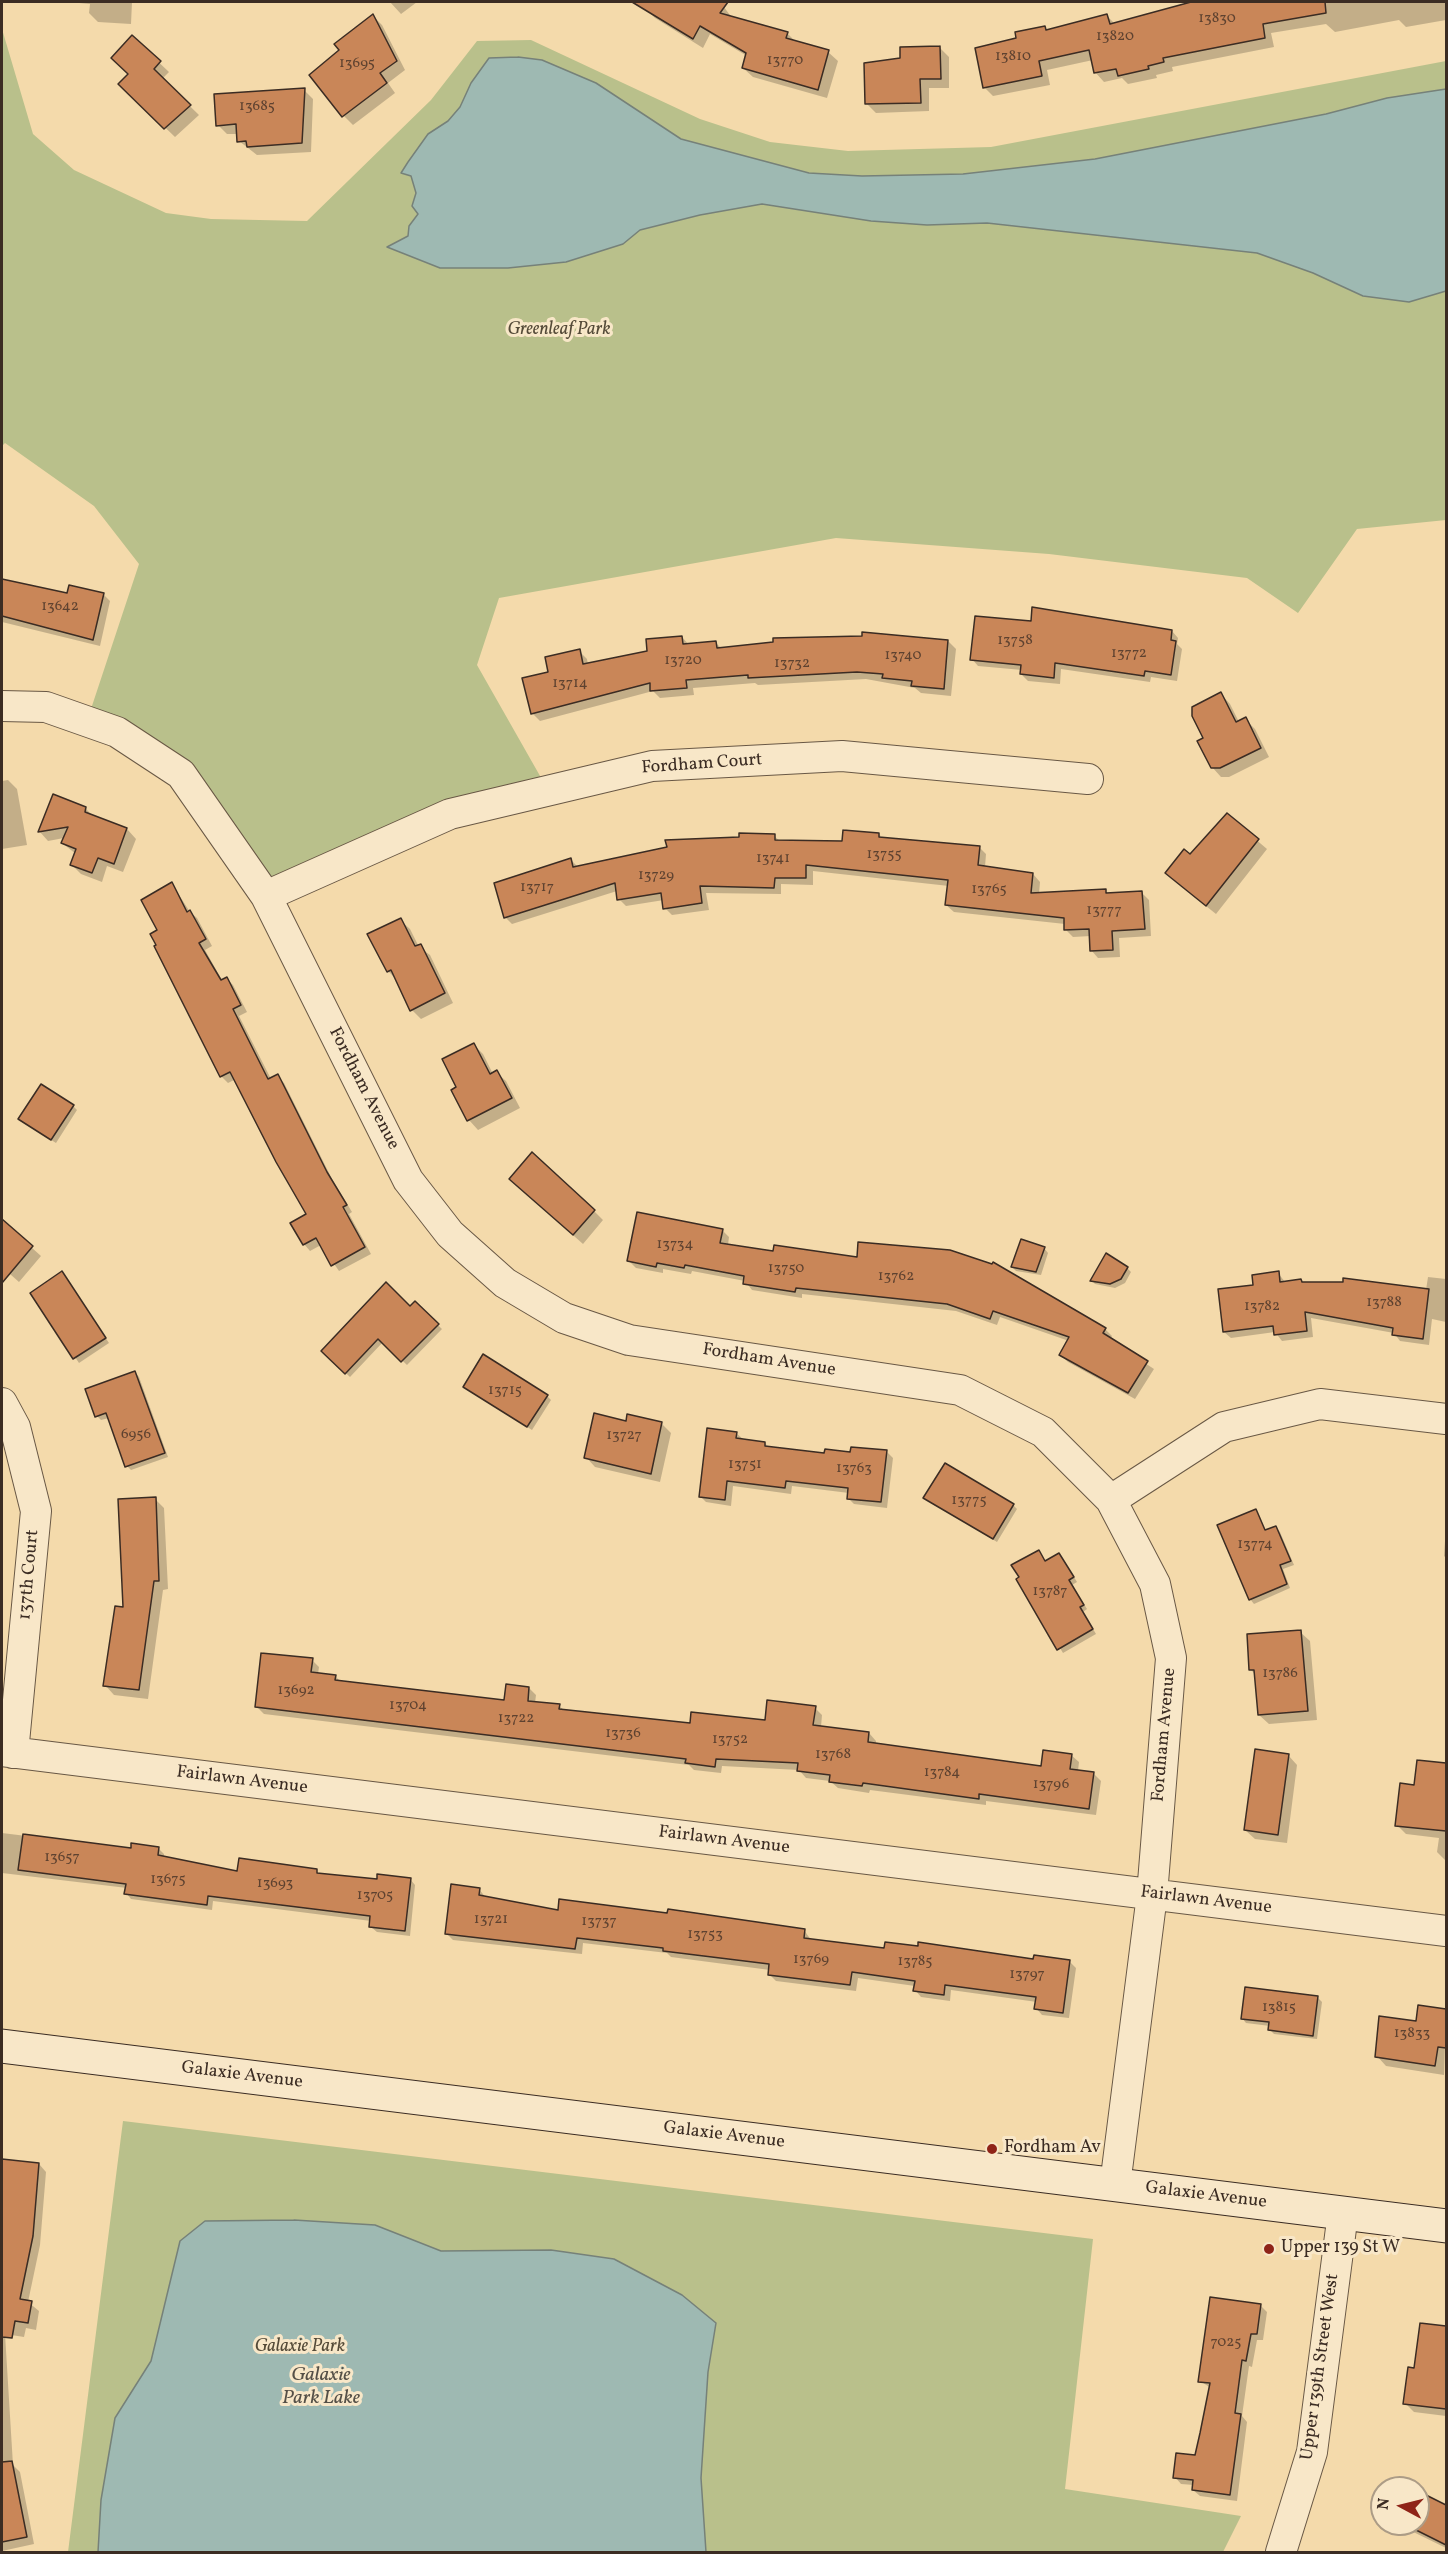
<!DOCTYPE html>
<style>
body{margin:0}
#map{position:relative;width:1448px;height:2554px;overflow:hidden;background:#f4daab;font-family:Vollkorn,serif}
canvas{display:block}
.frame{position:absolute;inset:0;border:3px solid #3b2c23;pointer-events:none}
.north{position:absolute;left:1370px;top:2476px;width:60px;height:60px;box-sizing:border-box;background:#f8e7c8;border:2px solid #ac9c86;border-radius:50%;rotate:277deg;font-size:16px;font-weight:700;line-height:24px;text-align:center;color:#3b2c23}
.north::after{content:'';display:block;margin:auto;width:21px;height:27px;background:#8f2418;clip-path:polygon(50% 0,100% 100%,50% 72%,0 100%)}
</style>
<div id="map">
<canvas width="1448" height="2554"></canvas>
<div class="frame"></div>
<div class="north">N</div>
</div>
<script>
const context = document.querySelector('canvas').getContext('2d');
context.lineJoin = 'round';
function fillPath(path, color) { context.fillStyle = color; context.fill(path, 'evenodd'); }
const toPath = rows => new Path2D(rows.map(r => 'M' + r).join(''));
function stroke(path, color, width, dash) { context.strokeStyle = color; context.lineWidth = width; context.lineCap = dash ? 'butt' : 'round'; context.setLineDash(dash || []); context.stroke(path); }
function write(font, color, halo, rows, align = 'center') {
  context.font = font + ' Vollkorn,serif'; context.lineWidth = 6; context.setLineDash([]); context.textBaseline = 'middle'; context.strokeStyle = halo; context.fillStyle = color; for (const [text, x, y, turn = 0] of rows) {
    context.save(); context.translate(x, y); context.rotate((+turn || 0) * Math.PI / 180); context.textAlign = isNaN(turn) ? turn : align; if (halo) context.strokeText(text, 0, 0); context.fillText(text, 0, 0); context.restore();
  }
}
fillPath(toPath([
 [2,29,33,134,74,170,166,213,211,219,307,221,431,100,477,41,531,40,700,119,770,142,848,151,991,147,1446,61,1446,520,1357,529,1298,613,1247,578,1049,554,836,538,499,598,477,665,548,790,266,896,181,774,87,721,139,564,94,506,5,443,2,446],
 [123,2121,1093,2239,1065,2489,1241,2516,1223,2552,68,2552]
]), '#b9c08b');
const water = toPath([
 [518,57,542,60,596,83,681,139,809,173,862,176,963,174,1095,159,1326,114,1387,98,1446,89,1446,291,1409,302,1363,296,1313,273,1257,253,987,223,927,225,871,221,762,204,700,215,640,230,623,244,566,262,508,268,440,268,387,247,408,236,409,226,418,214,412,206,416,193,411,176,401,173,408,162,428,134,448,121,460,107,471,83,489,58,518,57],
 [294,2220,375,2225,441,2251,551,2250,614,2259,682,2295,716,2323,708,2372,701,2478,706,2552,98,2552,101,2500,115,2418,151,2361,180,2241,205,2221,294,2220]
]);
fillPath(water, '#9eb9b2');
stroke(water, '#768179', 1.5);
fillPath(toPath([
 [68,2,132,2,131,24,98,22,89,13,90,4],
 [390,2,417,2,401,14],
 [649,2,715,2,724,7,732,18,787,33,797,43,828,52,838,61,827,98,753,77,743,68,747,56,710,34,703,48,655,18,646,9],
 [1199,2,1446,2,1446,20,1406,27,1399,20,1335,32,1326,24,1271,33,1274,47,1172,67,1173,71,1156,75,1157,78,1128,84,1122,78,1104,82,1095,72,1093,60,1047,70,1050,85,993,96,984,87,1018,39,1044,28,1048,31,1107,16,1115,24],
 [373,16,382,25,405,70,388,83,395,93,353,125,344,116,341,50],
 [132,37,169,72,162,79,199,115,175,137,120,84,130,74],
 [939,47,949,57,949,88,929,88,929,111,876,113,866,103,902,59],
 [304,90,313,99,311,152,257,155,239,141,238,134,227,134,218,125],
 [2,579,69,595,103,594,110,601,100,646,2,622],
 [1172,631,1178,638,1177,644,1182,649,1177,681,1151,677,1150,682,1061,669,1060,684,1028,681,1021,674,1022,670,978,666,972,659],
 [682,637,689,645,716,643,722,649,948,641,956,649,951,696,921,693,915,688,866,679,758,685,755,683,693,688,694,695,660,698,653,691,540,721,532,713,550,673,579,651,587,659,588,665,649,652],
 [1221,694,1230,704,1239,722,1245,719,1255,729,1269,757,1229,777,1221,777,1212,767,1205,739],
 [8,780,17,789,27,845,2,849,2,781],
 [53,796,85,808,94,817,127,829,136,839,123,872,107,866,102,882,81,874,71,864,76,854,62,843,64,838,48,841,40,832],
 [1227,815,1267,849,1216,914,1176,882,1190,856],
 [879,834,883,839,979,847,986,854,985,867,1033,874,1040,882,1039,894,1105,891,1109,895,1142,893,1149,900,1151,936,1119,938,1120,957,1098,958,1091,950,1091,936,1073,937,1066,930,1065,924,954,912,946,905,949,886,813,871,813,885,781,884,781,894,706,893,709,910,672,915,665,908,664,900,626,906,619,899,617,891,512,924,505,917,570,859,578,867,774,836,780,841,844,842],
 [172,884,190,912,197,918,212,946,205,950,222,980,226,978,233,985,247,1012,239,1016,271,1079,277,1076,284,1083,333,1181,352,1212,349,1214,371,1254,339,1271,321,1245,310,1251,304,1244,308,1214,236,1079,228,1083,221,1076,158,945,159,930],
 [400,920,410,929,419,947,430,955,453,1003,421,1019,412,1010,398,981,388,971],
 [474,1045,483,1054,493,1074,496,1072,506,1081,520,1108,478,1130,469,1120,453,1090,458,1087],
 [73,1106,77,1110,56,1143,24,1123],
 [520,1188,594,1211,603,1220,583,1244],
 [2,1221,41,1256,19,1282,2,1267],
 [722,1230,729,1237,728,1245,1105,1329,1112,1336,1110,1340,1154,1369,1135,1399,1068,1362,1061,1355,1069,1341,1000,1317,997,1325,956,1311,802,1294,802,1298,752,1290,745,1281,692,1271,691,1274,663,1269,663,1273,636,1268,629,1261],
 [1044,1248,1048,1253,1041,1275,1016,1271,1012,1267],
 [1127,1268,1131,1272,1125,1283,1115,1288,1095,1284,1091,1280],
 [62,1273,109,1343,79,1363,32,1293],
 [1278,1273,1285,1282,1301,1280,1304,1284,1426,1290,1428,1277,1446,1279,1446,1322,1432,1319,1429,1345,1400,1341,1394,1333,1311,1318,1313,1337,1282,1341,1275,1332,1231,1338,1224,1332,1254,1286],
 [415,1303,442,1329,407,1365,383,1342,350,1377,323,1351,410,1308],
 [135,1372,139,1377,168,1457,131,1470,127,1466,109,1418,101,1420,97,1416],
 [465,1387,547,1396,551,1400,532,1430],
 [629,1416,662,1424,671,1433,660,1482,595,1467,586,1457,627,1422],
 [736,1433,743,1439,765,1443,769,1448,826,1455,887,1452,893,1458,887,1508,854,1504,848,1498,849,1493,792,1486,791,1494,733,1486,731,1506,706,1502,700,1496],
 [925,1498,1013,1505,1017,1509,997,1542],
 [155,1499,164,1508,168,1589,163,1590,148,1699,114,1695,105,1685],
 [1255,1510,1266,1531,1276,1527,1280,1532,1294,1565,1283,1569,1290,1588,1254,1604,1250,1599],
 [1446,1526,1446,1558,1444,1556],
 [1039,1552,1046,1562,1059,1555,1063,1559,1077,1582,1072,1585,1087,1609,1083,1612,1096,1634,1063,1653,1018,1579],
 [1300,1632,1310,1641,1317,1720,1269,1724,1259,1715,1256,1675,1250,1669],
 [312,1660,319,1667,318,1674,335,1676,341,1682,505,1702,529,1688,536,1695,535,1703,559,1706,565,1711,691,1725,766,1722,815,1708,822,1715,821,1727,869,1733,876,1741,876,1744,1042,1768,1071,1755,1079,1762,1078,1771,1093,1773,1101,1781,1096,1815,986,1801,986,1805,870,1790,869,1793,838,1788,830,1781,806,1778,799,1770,722,1766,721,1773,694,1770,689,1765,264,1714,257,1707],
 [1288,1755,1297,1765,1287,1843,1255,1839,1245,1830],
 [1418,1762,1446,1765,1446,1861,1437,1852,1439,1838,1406,1834,1397,1825,1416,1786],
 [2,1833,132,1849,159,1849,164,1854,164,1858,238,1873,316,1871,320,1875,378,1880,410,1879,415,1885,410,1936,377,1932,371,1927,371,1921,213,1901,212,1910,131,1899,126,1893,127,1888,2,1873],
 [479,1889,486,1898,559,1912,804,1930,811,1940,886,1949,1069,1961,1076,1968,1069,2018,1042,2015,1036,2008,1037,2002,951,1990,950,2001,921,1997,915,1990,915,1986,858,1978,856,1991,776,1981,770,1975,770,1970,671,1957,667,1953,583,1943,582,1954,453,1940,446,1933],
 [1318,1998,1322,2002,1317,2039,1274,2034,1270,2030,1270,2026,1246,2023,1242,2018],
 [1419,2007,1446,2011,1444,2075,1386,2066,1377,2056,1417,2023],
 [2,2158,5,2161,39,2164,46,2172,40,2245,28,2302,39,2311,36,2330,26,2328,24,2337,5,2334,13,2465,20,2472,34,2544,2,2551],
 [1260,2305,1267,2312,1263,2340,1257,2340,1252,2367,1249,2366,1242,2416,1247,2422,1237,2501,1200,2496,1193,2490,1194,2485,1181,2484,1175,2477,1197,2457,1211,2388,1200,2381],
 [1421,2324,1446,2327,1446,2416,1414,2412,1405,2403,1416,2370],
 [1401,2484,1409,2488,1400,2488],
 [1418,2492,1446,2506,1446,2548,1397,2524,1418,2524]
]), '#0003');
const building = toPath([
 [632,2,728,2,720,13,788,32,786,38,829,50,818,90,742,68,746,53,700,26,693,39,632,2],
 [1191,2,1325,2,1326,13,1263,24,1265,38,1163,58,1164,62,1148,66,1149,69,1118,76,1116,69,1094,73,1089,50,1039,61,1042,76,983,88,975,48,1016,38,1015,32,1045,26,1046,30,1107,14,1110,24,1191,2],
 [373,14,397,61,380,73,387,83,342,117,309,75,339,50,334,44,373,14],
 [132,35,161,61,154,69,191,105,164,129,118,84,128,74,111,58,132,35],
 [940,46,941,79,920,79,921,103,865,104,864,63,900,58,900,47,940,46],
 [305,88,302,143,247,147,246,141,237,142,236,124,216,126,214,94,305,88],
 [2,579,67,593,69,585,104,593,93,640,2,616,2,579],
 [1032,607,1172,630,1171,640,1176,641,1171,675,1145,671,1144,676,1055,663,1054,678,1020,674,1021,665,970,660,975,616,1031,621,1032,607],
 [862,632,948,640,944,689,911,686,912,681,882,678,883,674,857,672,748,678,748,675,686,680,687,688,650,691,650,683,531,714,522,678,548,672,545,657,580,649,583,664,647,651,646,639,682,636,683,644,716,641,717,648,773,642,773,638,862,636,862,632],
 [1221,692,1236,722,1246,717,1261,748,1220,768,1211,768,1197,741,1203,738,1192,716,1192,707,1221,692],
 [53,794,86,807,85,812,127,828,114,864,98,858,92,873,70,865,76,849,61,843,68,827,38,832,53,794],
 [1227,813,1259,839,1206,906,1165,873,1184,849,1190,854,1227,813],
 [843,830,879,833,879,837,980,846,978,865,1033,873,1031,893,1106,889,1106,893,1142,891,1145,929,1112,931,1113,950,1090,951,1089,929,1064,930,1064,918,945,905,948,880,806,865,806,878,775,878,774,888,700,886,702,903,663,909,661,893,617,900,615,883,504,918,494,883,571,858,573,867,667,847,665,840,739,837,739,833,775,834,775,840,842,841,843,830],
 [172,882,187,912,190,910,206,939,199,943,221,980,227,977,241,1005,233,1009,268,1079,278,1074,327,1172,347,1205,343,1207,365,1247,331,1266,316,1238,303,1245,290,1223,306,1214,276,1162,230,1072,220,1077,154,946,156,945,150,934,157,930,141,900,172,882],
 [401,918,415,946,421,944,445,993,410,1011,391,970,387,972,367,934,401,918],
 [474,1043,490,1074,497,1070,512,1098,467,1121,451,1090,456,1087,442,1059,474,1043],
 [41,1084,74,1105,51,1140,18,1119,41,1084],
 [532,1152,595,1210,573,1235,509,1179,532,1152],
 [637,1212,723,1229,720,1243,773,1251,774,1245,857,1257,858,1242,950,1250,992,1264,993,1262,1106,1328,1103,1333,1148,1361,1128,1393,1059,1355,1069,1337,993,1311,990,1319,947,1304,796,1288,795,1292,743,1284,744,1276,685,1265,684,1268,657,1263,656,1267,627,1261,637,1212],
 [2,1219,33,1246,2,1283,2,1219],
 [1021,1239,1045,1247,1036,1272,1011,1267,1021,1239],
 [1106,1253,1128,1267,1121,1279,1110,1284,1090,1281,1106,1253],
 [62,1271,106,1338,73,1359,30,1293,62,1271],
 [1279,1271,1280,1282,1301,1279,1302,1282,1343,1282,1343,1278,1429,1289,1423,1339,1392,1335,1393,1328,1305,1312,1307,1331,1274,1335,1273,1326,1223,1332,1218,1289,1253,1285,1252,1275,1279,1271],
 [386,1282,410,1306,415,1301,439,1324,401,1362,378,1339,345,1374,321,1351,386,1282],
 [483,1354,548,1395,527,1427,463,1387,483,1354],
 [135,1371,165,1453,125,1467,106,1413,95,1417,85,1389,135,1371],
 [594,1413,626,1421,627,1414,662,1422,651,1474,584,1458,594,1413],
 [707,1428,737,1432,736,1438,765,1442,765,1446,824,1453,825,1449,850,1452,851,1447,887,1450,881,1502,847,1499,848,1488,786,1481,785,1488,727,1481,725,1500,699,1497,707,1428],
 [945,1463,1014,1504,993,1539,923,1498,945,1463],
 [156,1497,159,1581,154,1581,139,1690,103,1686,115,1606,123,1607,118,1499,156,1497],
 [1256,1509,1265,1530,1276,1526,1291,1561,1280,1565,1287,1584,1249,1600,1217,1525,1256,1509],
 [1039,1550,1045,1561,1059,1553,1074,1577,1069,1580,1084,1605,1080,1607,1093,1629,1057,1650,1016,1579,1019,1577,1011,1565,1039,1550],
 [1301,1630,1308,1711,1258,1715,1254,1670,1249,1670,1247,1634,1301,1630],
 [261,1653,313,1658,311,1672,336,1675,335,1680,504,1700,506,1684,529,1687,528,1701,560,1704,559,1709,690,1723,691,1712,765,1720,767,1700,816,1706,813,1725,869,1732,868,1742,1041,1766,1043,1750,1072,1754,1070,1769,1094,1772,1089,1809,979,1794,979,1799,863,1783,862,1786,829,1782,830,1775,797,1771,798,1763,716,1759,715,1767,685,1763,686,1759,255,1707,261,1653],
 [1255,1749,1289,1754,1278,1835,1244,1830,1255,1749],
 [1417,1760,1446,1763,1446,1831,1395,1826,1400,1783,1414,1785,1417,1760],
 [23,1834,131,1848,131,1843,159,1847,158,1855,237,1871,239,1858,317,1869,317,1873,377,1879,377,1874,411,1878,405,1931,369,1927,370,1916,208,1896,207,1905,124,1894,126,1884,18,1870,23,1834],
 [451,1884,480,1888,479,1895,558,1910,559,1899,667,1913,668,1909,805,1929,804,1938,884,1948,885,1942,918,1946,918,1942,1033,1959,1034,1955,1070,1960,1063,2013,1034,2009,1036,1997,945,1985,944,1995,913,1991,915,1981,852,1972,850,1985,768,1975,769,1964,663,1951,663,1948,577,1938,575,1949,445,1934,451,1884],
 [1245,1987,1318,1996,1313,2036,1268,2030,1269,2022,1241,2019,1245,1987],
 [1418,2005,1446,2009,1446,2048,1438,2047,1435,2066,1375,2057,1379,2016,1416,2021,1418,2005],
 [2,2159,39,2163,33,2236,20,2299,32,2301,28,2323,15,2321,12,2338,2,2337,2,2159],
 [1210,2297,1261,2304,1257,2334,1251,2334,1246,2361,1242,2360,1235,2413,1241,2414,1230,2495,1192,2490,1193,2480,1173,2478,1176,2453,1195,2455,1200,2433,1210,2383,1198,2382,1210,2297],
 [1420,2323,1446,2326,1446,2409,1403,2404,1408,2367,1414,2368,1420,2323],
 [12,2461,27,2537,2,2542,2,2462,12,2461],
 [1418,2491,1446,2505,1446,2545,1404,2524,1418,2524,1418,2491]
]);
fillPath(building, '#c98658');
stroke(building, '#3b2c23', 1.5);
const street = toPath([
 [2,706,46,707,117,732,181,774,266,896,408,1180,450,1234,505,1283,564,1318,629,1340,960,1390,1043,1432,1111,1500,1155,1584,1171,1658,1152,1895,1115,2185],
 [266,896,450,814,652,766,842,756,1088,779],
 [2,1403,15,1427,36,1511,13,1753],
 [1111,1500,1224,1427,1320,1404,1446,1419],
 [2,1751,1446,1931],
 [1281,2552,1312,2452,1343,2213]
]);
const secondary = toPath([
 [2,2046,1446,2226]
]);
stroke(street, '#695845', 32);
stroke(secondary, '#3b2c23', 35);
stroke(street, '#f8e7c8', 30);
stroke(secondary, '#f8e7c8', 33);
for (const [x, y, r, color] of [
 [992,2149,6,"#8f2418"],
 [1269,2249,6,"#8f2418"]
]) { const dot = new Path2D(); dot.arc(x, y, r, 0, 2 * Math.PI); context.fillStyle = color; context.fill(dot); stroke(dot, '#f8e7c8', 2); }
write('15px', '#5e4230', null, [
 ["13830",1217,19],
 ["13820",1115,37],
 ["13810",1013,57],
 ["13770",785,61],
 ["13695",357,64],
 ["13685",257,107],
 ["13642",60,607],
 ["13758",1015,641],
 ["13772",1129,654],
 ["13740",903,656],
 ["13720",683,661],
 ["13732",792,664],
 ["13714",570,684],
 ["13755",884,855],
 ["13741",773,859],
 ["13729",656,876],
 ["13717",537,888],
 ["13765",989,890],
 ["13777",1104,911],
 ["13734",675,1245],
 ["13750",786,1269],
 ["13762",896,1277],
 ["13788",1384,1303],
 ["13782",1262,1307],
 ["13715",505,1391],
 ["6956",136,1435],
 ["13727",624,1436],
 ["13751",745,1465],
 ["13763",854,1469],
 ["13775",969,1501],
 ["13774",1255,1545],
 ["13787",1050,1592],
 ["13786",1280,1674],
 ["13692",296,1691],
 ["13704",408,1706],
 ["13722",516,1719],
 ["13736",623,1734],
 ["13752",730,1740],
 ["13768",833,1755],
 ["13784",942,1773],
 ["13796",1051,1785],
 ["13657",62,1858],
 ["13675",168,1880],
 ["13693",275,1884],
 ["13705",375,1896],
 ["13721",491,1920],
 ["13737",599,1922],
 ["13753",705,1935],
 ["13769",811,1960],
 ["13785",915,1962],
 ["13797",1027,1975],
 ["13815",1279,2008],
 ["13833",1412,2034],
 ["7025",1226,2343]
]);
write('italic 18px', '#544a38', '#f8e7c8', [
 ["Greenleaf Park",559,331],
 ["Galaxie Park",300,2348]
]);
write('18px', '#3b2c23', '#f8e7c8', [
 ["Fordham Court",702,765,-4],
 ["Fordham Avenue",363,1089,63],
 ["Fordham Avenue",769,1361,9],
 ["137th Court",30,1575,-85],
 ["Fordham Avenue",1165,1735,-85],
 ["Fairlawn Avenue",242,1781,7],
 ["Fairlawn Avenue",724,1841,7],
 ["Fairlawn Avenue",1206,1901,7],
 ["Galaxie Avenue",242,2076,7],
 ["Galaxie Avenue",724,2136,7],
 ["Galaxie Avenue",1206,2196,7],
 ["Upper 139th Street West",1321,2367,-82]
]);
write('18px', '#3b2c23', '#f8e7c8', [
 ["Fordham Av",1004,2149],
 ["Upper 139 St W",1281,2249]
], 'left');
write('italic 20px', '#544f47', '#f8e7c8', [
 ["Galaxie",321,2376],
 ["Park Lake",321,2399]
]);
</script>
